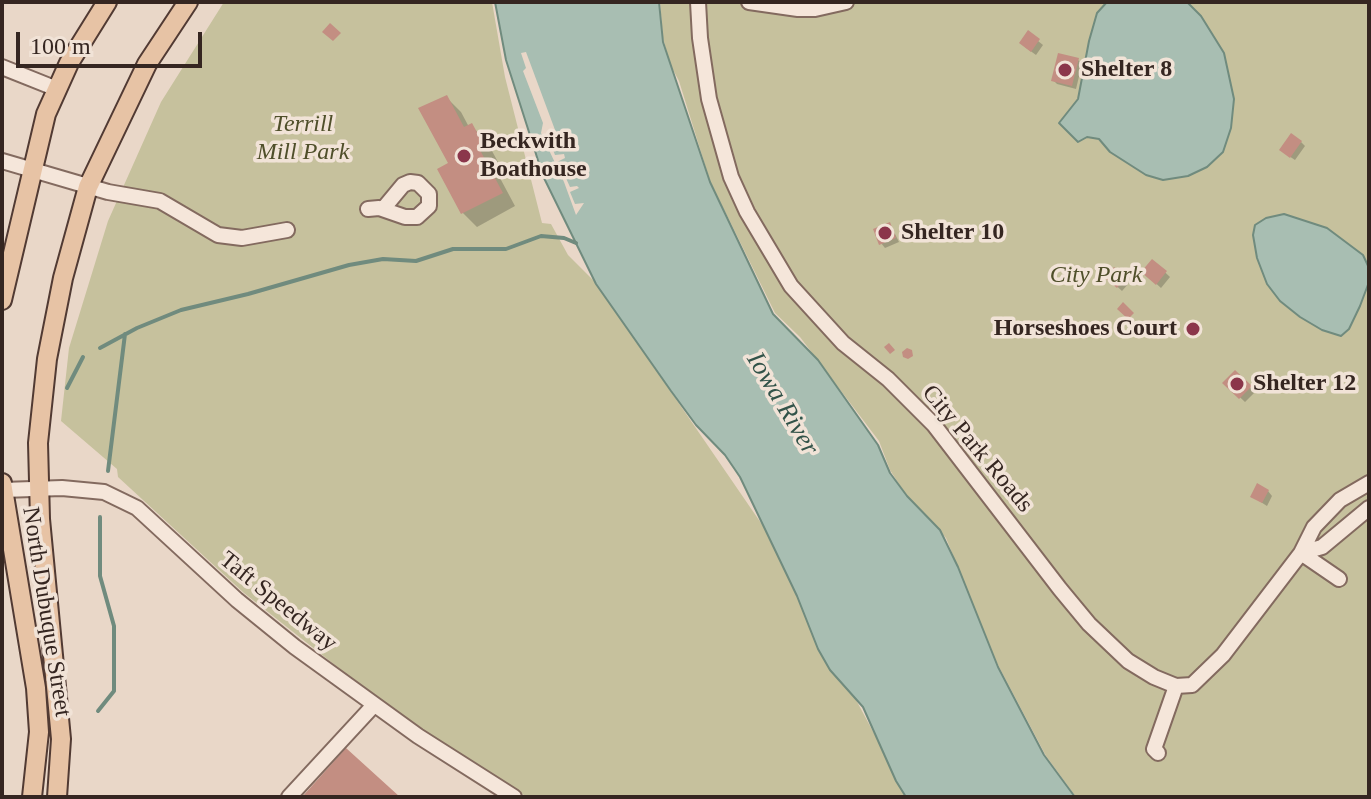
<!DOCTYPE html>
<style>
body{margin:0}
#map{position:relative;width:1371px;height:799px;overflow:hidden;background:#e9d7c8;font-family:Georgia,serif}
canvas{display:block}
.frame{position:absolute;inset:0;border:4px solid #352621;pointer-events:none}
.scale{position:absolute;left:16px;top:32px;width:186px;height:36px;box-sizing:border-box;border:4px solid #352621;border-top:0;padding-left:10px;font-size:24px;line-height:28px;white-space:nowrap;color:#352621;-webkit-text-stroke:6px #f1e3d7;paint-order:stroke}
</style>
<div id="map">
<canvas width="1371" height="799"></canvas>
<div class="frame"></div>
<div class="scale">100 m</div>
</div>
<script>
const context = document.querySelector('canvas').getContext('2d');
context.lineJoin = 'round';
function fillPath(path, color) { context.fillStyle = color; context.fill(path, 'evenodd'); }
const toPath = rows => new Path2D(rows.map(r => 'M' + r).join(''));
function stroke(path, color, width, dash) { context.strokeStyle = color; context.lineWidth = width; context.lineCap = dash ? 'butt' : 'round'; context.setLineDash(dash || []); context.stroke(path); }
function write(font, color, halo, rows, align = 'center') {
  context.font = font + ' Georgia,serif'; context.lineWidth = 7; context.setLineDash([]); context.textBaseline = 'middle'; context.strokeStyle = halo; context.fillStyle = color; for (const [text, x, y, turn = 0] of rows) {
    context.save(); context.translate(x, y); context.rotate((+turn || 0) * Math.PI / 180); context.textAlign = isNaN(turn) ? turn : align; if (halo) context.strokeText(text, 0, 0); context.fillText(text, 0, 0); context.restore();
  }
}
fillPath(toPath([
 [224,2,492,2,505,77,542,223,551,224,568,255,597,284,763,526,908,797,527,797,384,704,244,593,118,477,117,469,61,421,69,348,108,221,161,102],
 [660,2,1369,2,1369,797,1076,797,1046,756,997,663,946,538,904,492,890,470,879,441,800,337,775,313,710,181,679,81,670,64,663,38]
]), '#c6c19d');
const water = toPath([
 [495,2,659,2,663,42,710,182,773,314,818,360,878,445,890,473,907,496,940,530,958,567,998,667,1044,755,1075,797,906,797,896,781,863,707,830,670,818,649,797,596,740,477,725,455,696,425,671,391,596,284,543,176,506,60,495,2],
 [1107,2,1187,2,1201,16,1224,53,1234,99,1231,128,1223,152,1207,167,1188,176,1163,180,1146,175,1110,152,1099,139,1087,137,1078,142,1059,123,1078,99,1089,41,1097,13,1107,2],
 [1284,214,1327,228,1363,255,1369,268,1369,282,1360,306,1349,329,1341,336,1322,330,1300,317,1280,301,1267,284,1257,258,1253,235,1255,225,1266,218,1284,214]
]);
fillPath(water, '#a8beb2');
stroke(water, '#708b7e', 2);
fillPath(toPath([
 [526,52,558,138,550,142,555,155,564,154,565,158,557,162,562,173,571,171,572,173,565,176,570,187,577,186,579,188,570,192,575,204,584,203,576,215,564,182,541,133,543,123,523,71,526,68,521,53]
]), '#e9d7c8');
fillPath(toPath([
 [1038,41,1043,45,1036,55,1025,47],
 [1078,60,1082,64,1076,89,1057,84,1053,80],
 [446,97,461,112,469,127,471,126,486,140,498,162,493,165,515,206,477,227,462,212,451,164],
 [1301,142,1305,146,1295,160,1286,154],
 [890,224,899,242,885,248,881,243],
 [1153,261,1170,277,1161,288,1148,276],
 [1114,270,1129,283,1122,291,1108,278],
 [1235,373,1255,392,1245,402,1225,383],
 [1268,491,1272,496,1267,506,1253,497]
]), '#0003');
stroke(toPath([
 [100,348,137,328,181,310,248,294,349,265,383,259,416,261,453,249,506,249,541,236,564,238,576,243],
 [67,388,83,357],
 [108,471,125,334],
 [98,711,114,691,114,626,100,576,100,517]
]), '#708b7e', 4);
fillPath(toPath([
 [330,23,341,33,333,41,322,32],
 [1028,30,1040,39,1031,52,1019,43],
 [1058,53,1079,58,1072,86,1051,81],
 [447,95,464,127,472,123,485,147,480,150,503,193,461,214,437,169,448,163,418,108],
 [1291,133,1302,141,1290,158,1279,150],
 [890,222,896,238,879,245,873,229],
 [1152,259,1167,271,1156,285,1141,272],
 [1114,267,1126,277,1117,288,1105,278],
 [1123,302,1134,313,1128,319,1117,309],
 [889,343,895,350,890,354,884,347],
 [907,348,912,350,913,356,908,359,903,357,902,352],
 [1235,370,1252,386,1239,399,1222,383],
 [1257,483,1269,490,1262,503,1250,497],
 [346,748,400,797,302,797]
]), '#c38e82');
const minor = toPath([
 [698,2,700,38,709,99,731,177,747,212,791,286,843,343,888,379,934,425,1060,589,1089,624,1128,661,1154,677,1176,686,1192,685,1223,655,1301,553,1314,527,1340,500,1369,483],
 [749,2,798,9,815,9,846,2],
 [2,67,57,89],
 [2,161,108,192,160,201,218,235,242,238,287,230],
 [368,209,379,208,405,217,417,217,429,206,429,194,418,183,410,182,403,185,383,209],
 [3,490,62,488,104,492,137,508,237,600,295,647,418,736,514,797],
 [1301,553,1322,547,1369,508],
 [1301,553,1339,579],
 [1158,753,1154,749,1176,686],
 [289,797,374,705]
]);
const major = toPath([
 [2,300,46,114,69,63,107,2],
 [2,483,36,688,39,732,32,797],
 [57,797,61,739,40,519,38,443,47,359,63,278,88,187,147,64,188,2]
]);
stroke(minor, '#836a5f', 18);
stroke(major, '#513a33', 22);
stroke(minor, '#f5e6da', 14);
stroke(major, '#e7c3a5', 18);
for (const [x, y, r, color] of [
 [1065,70,8,"#8b364b"],
 [464,156,8,"#8b364b"],
 [885,233,8,"#8b364b"],
 [1193,329,8,"#8b364b"],
 [1237,384,8,"#8b364b"]
]) { const dot = new Path2D(); dot.arc(x, y, r, 0, 2 * Math.PI); context.fillStyle = color; context.fill(dot); stroke(dot, '#f1e3d7', 3); }
write('bold 24px', '#352621', '#f1e3d7', [
 ["Shelter 8",1081,70],
 ["Beckwith",480,142],
 ["Boathouse",480,170],
 ["Shelter 10",901,233],
 ["Horseshoes Court",1177,329,"right"],
 ["Shelter 12",1253,384]
], 'left');
write('italic 24px', '#4f4f2a', '#f1e3d7', [
 ["Terrill",303,125],
 ["Mill Park",303,153],
 ["City Park",1096,276]
]);
write('24px', '#352621', '#f1e3d7', [
 ["City Park Roads",977,449,50],
 ["Taft Speedway",278,602,39],
 ["North Dubuque Street",46,612,81]
]);
write('italic 26px', '#325349', '#f1e3d7', [
 ["Iowa River",782,404,59]
]);
</script>
